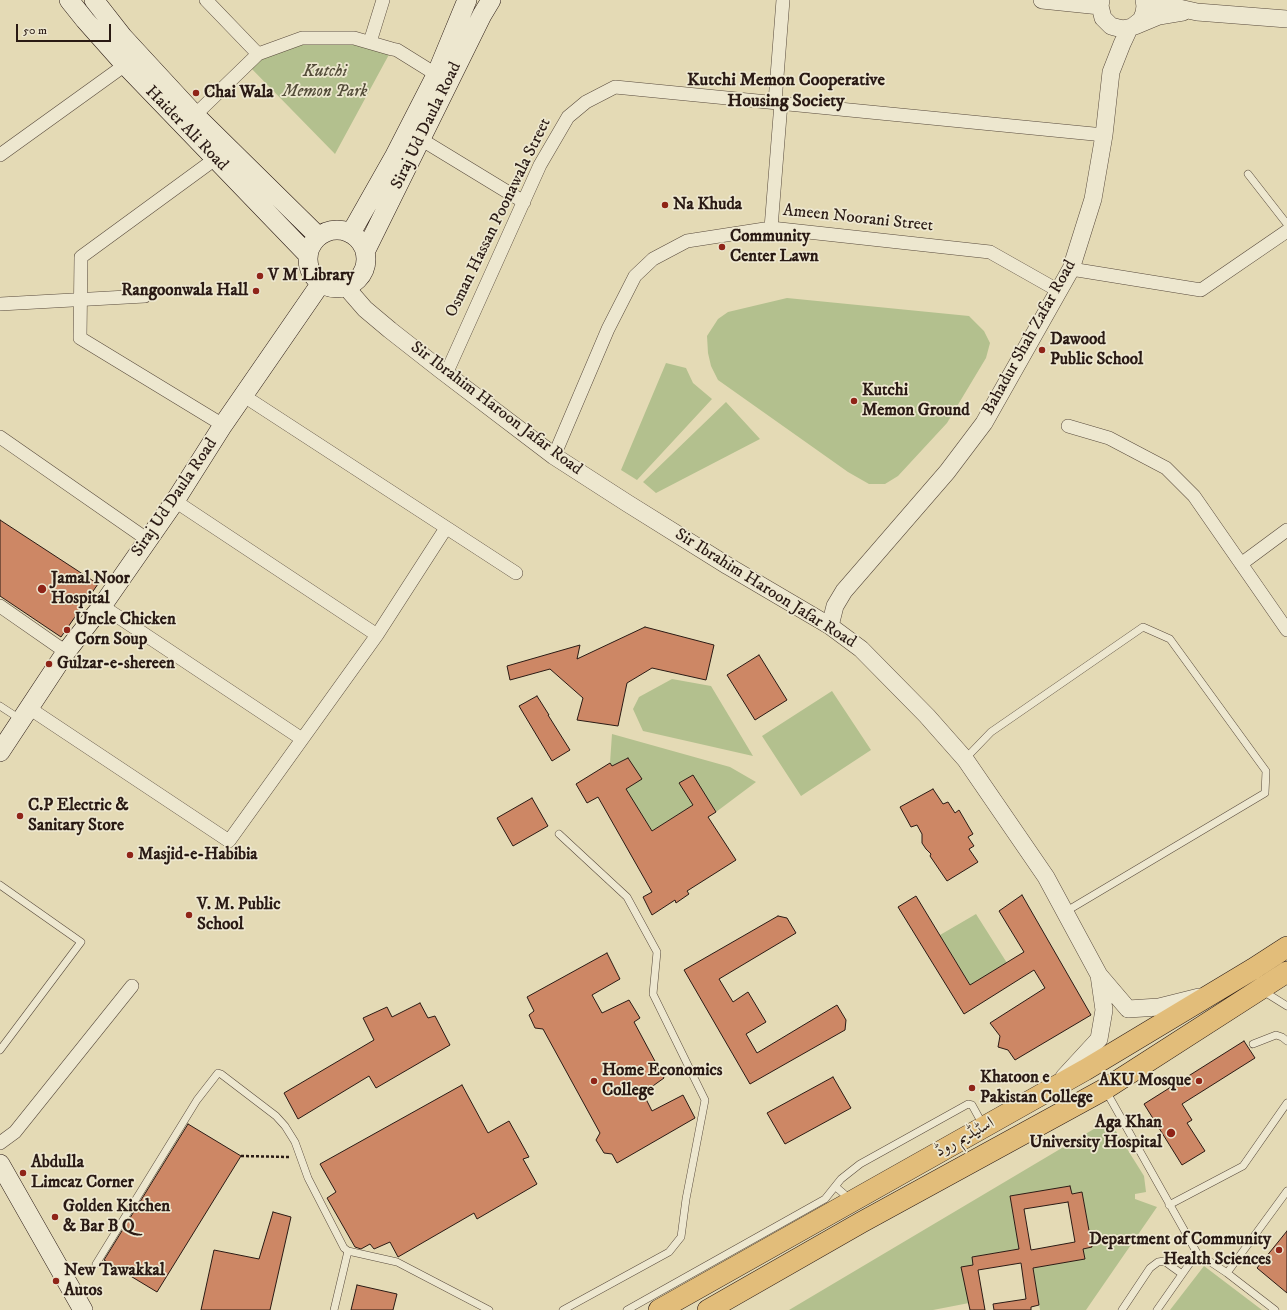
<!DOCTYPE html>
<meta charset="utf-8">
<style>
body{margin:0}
#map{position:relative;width:1287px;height:1310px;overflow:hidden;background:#e4dab5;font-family:"IM FELL DW Pica",serif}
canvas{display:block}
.scale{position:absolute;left:16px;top:24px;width:95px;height:18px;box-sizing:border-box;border:2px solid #2a1a14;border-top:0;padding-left:5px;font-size:12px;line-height:14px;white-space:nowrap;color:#2a1a14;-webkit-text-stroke:3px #ede7cf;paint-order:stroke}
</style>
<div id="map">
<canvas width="1287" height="1310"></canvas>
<div class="scale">50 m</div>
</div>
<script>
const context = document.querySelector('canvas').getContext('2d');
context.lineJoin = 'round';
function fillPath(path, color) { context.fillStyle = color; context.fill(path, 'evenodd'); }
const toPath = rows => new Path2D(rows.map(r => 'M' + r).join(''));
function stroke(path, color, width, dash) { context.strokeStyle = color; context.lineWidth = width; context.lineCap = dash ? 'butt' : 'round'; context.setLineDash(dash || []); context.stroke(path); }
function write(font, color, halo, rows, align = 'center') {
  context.font = font + ' "IM FELL DW Pica",Amiri,serif'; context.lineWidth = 3.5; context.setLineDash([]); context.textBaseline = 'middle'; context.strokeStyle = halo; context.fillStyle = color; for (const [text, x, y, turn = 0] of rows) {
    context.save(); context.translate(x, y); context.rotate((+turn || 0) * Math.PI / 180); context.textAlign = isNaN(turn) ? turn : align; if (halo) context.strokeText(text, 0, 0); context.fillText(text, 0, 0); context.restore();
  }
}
fillPath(toPath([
 [302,38,392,49,335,154,247,64],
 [787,298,969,316,984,331,990,343,986,358,947,423,898,476,885,484,869,484,848,472,718,380,711,366,708,353,707,336,718,319,728,312],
 [666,363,686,368,693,383,712,399,637,480,621,470],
 [726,402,760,439,656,493,643,482],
 [672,679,711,686,753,756,643,731,633,709,639,697],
 [832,691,871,750,801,796,762,736],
 [612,734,730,767,756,782,716,812,693,776,679,783,693,805,652,831,626,789,641,779,628,758,612,766,610,763],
 [976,914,1007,963,970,985,940,935],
 [1109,1120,1144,1176,1146,1192,1135,1194,1135,1199,1157,1207,1086,1310,1040,1310,1033,1268,1085,1259,1083,1249,1092,1247,1082,1192,1072,1194,1070,1186,1010,1196,1019,1249,972,1257,973,1265,969,1303,933,1310,789,1310],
 [1204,1266,1262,1310,1170,1310]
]), '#b3c08e');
const building = toPath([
 [0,520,98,584,61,637,0,596,0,520],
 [645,627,714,645,706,680,652,668,627,683,618,726,577,720,583,698,550,669,510,680,507,666,580,645,577,659,645,627],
 [759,655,787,700,755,720,727,675,759,655],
 [537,696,549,715,548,715,570,750,552,761,519,706,537,696],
 [628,758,642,779,626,789,652,831,693,805,679,783,693,775,716,812,708,817,736,860,687,891,689,894,676,903,675,900,652,915,643,897,652,892,598,797,587,803,576,784,610,763,612,766,628,758],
 [933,789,943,804,948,802,955,813,959,810,973,834,968,837,974,846,969,849,978,862,947,881,930,856,931,854,926,849,922,843,922,834,917,825,911,827,900,807,933,789],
 [532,798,548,826,513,846,497,818,532,798],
 [1022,895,1091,1015,1015,1060,1008,1050,998,1047,1000,1036,990,1023,1045,988,1034,970,964,1014,898,907,916,896,970,985,1024,952,999,911,1022,895],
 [778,916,787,918,796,933,719,979,733,1002,748,992,766,1022,746,1034,757,1053,837,1005,846,1020,845,1030,750,1084,684,970,778,916],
 [607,953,620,979,592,995,602,1013,629,1000,640,1018,634,1022,664,1078,643,1093,652,1111,683,1095,695,1118,617,1163,612,1154,604,1153,596,1140,600,1133,543,1029,535,1028,529,1015,534,1011,527,997,607,953],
 [420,1003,428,1018,435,1016,450,1045,376,1088,369,1076,298,1119,284,1093,374,1040,363,1018,387,1007,392,1017,420,1003],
 [1244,1041,1255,1058,1182,1104,1192,1120,1187,1123,1205,1151,1182,1165,1144,1104,1244,1041],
 [833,1077,851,1108,785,1144,767,1113,833,1077],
 [462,1085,488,1133,509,1121,529,1157,523,1159,537,1184,477,1219,474,1213,398,1257,390,1242,374,1249,370,1244,361,1249,355,1247,327,1198,336,1192,320,1164,462,1085],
 [188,1124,241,1156,157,1292,104,1260,188,1124],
 [1070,1186,1072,1194,1082,1192,1092,1247,1083,1249,1085,1259,1033,1268,1039,1305,1031,1307,1031,1310,994,1310,993,1304,1026,1299,1021,1263,978,1270,985,1310,970,1310,961,1267,973,1265,972,1257,1019,1249,1010,1196,1070,1186],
 [1068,1202,1075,1242,1031,1250,1024,1209,1068,1202],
 [273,1212,291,1217,270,1310,201,1310,214,1250,259,1259,273,1212],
 [1287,1231,1287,1293,1257,1268,1287,1231],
 [357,1285,397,1294,393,1310,351,1310,357,1285]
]);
fillPath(building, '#cd8765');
stroke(building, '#2a1a14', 1);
const service = toPath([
 [1248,174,1287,224],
 [0,706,20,719],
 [965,759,991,732,1143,627,1170,639,1266,771,1265,793,1065,912],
 [559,834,627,897,657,952,653,994,705,1100,686,1199,681,1237,669,1252,563,1310],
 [0,885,81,942,0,1050],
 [1263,991,1287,1006],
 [1253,1044,1276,1035,1282,1037,1287,1041],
 [1106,1091,1197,1253,1227,1273,1275,1310],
 [836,1187,851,1200],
 [1169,1205,1243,1166,1287,1103],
 [96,1264,197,1100,218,1073,221,1074,276,1116,285,1126,295,1142,308,1178,344,1248,348,1251,397,1262,489,1310],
 [1227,1273,1287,1191],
 [334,1310,348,1251],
 [627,1310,825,1199,841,1179,860,1164,968,1104,972,1105,983,1125],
 [1122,1310,1150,1268,1158,1262,1164,1261,1182,1274],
 [1157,1310,1197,1253]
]);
const minor = toPath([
 [206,0,258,54],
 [370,42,383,0],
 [775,102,783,0],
 [195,115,258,54,302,38,354,38,392,49,397,50,442,78],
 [414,135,524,202],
 [0,155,125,65],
 [215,159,81,257,80,338,223,425],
 [771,228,781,103],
 [1071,269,1201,290,1287,231],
 [0,304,145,296],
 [446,374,540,165,568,117,586,102,615,87,1104,135],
 [244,396,516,573],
 [1068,426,1109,438,1166,468,1194,496,1287,630],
 [0,437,148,540],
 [554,456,608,329,635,276,653,259,687,241,771,228,990,252,1059,291],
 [175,501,377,635],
 [1241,564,1287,530],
 [0,606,66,652],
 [102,606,302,739],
 [29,708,229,841,377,635,446,528],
 [0,1143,15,1132,132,986]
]);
const tertiary = toPath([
 [1042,0,1100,6],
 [1101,0,1100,6,1103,18,1111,26,1122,29,1132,27,1141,20,1144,13,1145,6,1144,0],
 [1151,0,1170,6,1197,12,1287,19],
 [1135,26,1159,16,1183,12],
 [345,286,365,309,390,330,441,370,554,456,627,503,728,566,830,626,861,649,927,716,965,759,1046,877,1099,975,1128,1009,1159,1007,1199,997],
 [830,626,835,606,844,591,947,472,984,423,1071,269,1093,199,1104,135,1111,72,1122,44,1129,29],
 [1064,1077,1099,1039,1104,1010,1099,975]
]);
const secondary = toPath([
 [69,0,85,20,125,65,308,255],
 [94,0,123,37,195,115,318,236],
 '308 259a29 29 0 1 1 58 0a29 29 0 1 1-58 0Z',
 [351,233,394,157,436,75,467,0],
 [365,252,482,15,491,0],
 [0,752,66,652,102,606,175,501,223,425,321,283],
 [0,1164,83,1310]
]);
const primary = toPath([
 [659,1310,1085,1070,1253,969,1287,947],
 [708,1310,862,1222,1105,1089,1287,972]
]);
stroke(service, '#584a3c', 8);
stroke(minor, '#584a3c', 14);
stroke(tertiary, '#584a3c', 18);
stroke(secondary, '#2a1a14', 20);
stroke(primary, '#2a1a14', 22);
stroke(toPath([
 [241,1156,290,1157]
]), '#2a1a14', 2.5, [3, 2]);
stroke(service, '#ede7cf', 7);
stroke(minor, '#ede7cf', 13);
stroke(tertiary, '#ede7cf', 17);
stroke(secondary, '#ede7cf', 19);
stroke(primary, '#e2bd7a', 21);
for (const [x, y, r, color] of [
 [196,93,4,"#8f2418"],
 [665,205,4,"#8f2418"],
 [722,247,4,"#8f2418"],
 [260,276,4,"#8f2418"],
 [256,291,4,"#8f2418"],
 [1042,350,4,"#8f2418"],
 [854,401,4,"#8f2418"],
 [42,589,5,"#8f2418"],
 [67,630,4,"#8f2418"],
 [49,664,4,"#8f2418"],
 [20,816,4,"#8f2418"],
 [130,855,4,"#8f2418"],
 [189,915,4,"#8f2418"],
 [594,1081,4,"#8f2418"],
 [1199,1081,4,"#8f2418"],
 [972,1088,4,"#8f2418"],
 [1171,1133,5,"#8f2418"],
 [23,1173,4,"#8f2418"],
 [55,1217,4,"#8f2418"],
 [1279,1250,4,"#8f2418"],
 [56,1281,4,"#8f2418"]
]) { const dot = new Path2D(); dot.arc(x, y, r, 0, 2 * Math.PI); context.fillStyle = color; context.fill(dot); stroke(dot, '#ede7cf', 1.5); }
write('italic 17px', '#534c39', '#ede7cf', [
 ["Kutchi",325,72],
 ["Memon Park",325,92]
]);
write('bold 17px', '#2a1a14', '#ede7cf', [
 ["Chai Wala",204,93],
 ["Na Khuda",673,205],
 ["Community",730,237],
 ["Center Lawn",730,257],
 ["V M Library",268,276],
 ["Rangoonwala Hall",248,291,"right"],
 ["Dawood",1050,340],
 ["Public School",1050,360],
 ["Kutchi",862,391],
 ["Memon Ground",862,411],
 ["Jamal Noor",51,579],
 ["Hospital",51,599],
 ["Uncle Chicken",75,620],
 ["Corn Soup",75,640],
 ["Gulzar-e-shereen",57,664],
 ["C.P Electric &",28,806],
 ["Sanitary Store",28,826],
 ["Masjid-e-Habibia",138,855],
 ["V. M. Public",197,905],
 ["School",197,925],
 ["Home Economics",602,1071],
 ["College",602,1091],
 ["Khatoon e",980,1078],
 ["Pakistan College",980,1098],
 ["AKU Mosque",1191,1081,"right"],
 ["Aga Khan",1162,1123,"right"],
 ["University Hospital",1162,1143,"right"],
 ["Abdulla",31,1163],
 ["Limcaz Corner",31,1183],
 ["Golden Kitchen",63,1207],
 ["& Bar B Q",63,1227],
 ["Department of Community",1271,1240,"right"],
 ["Health Sciences",1271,1260,"right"],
 ["New Tawakkal",64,1271],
 ["Autos",64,1291]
], 'left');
write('17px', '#2a1a14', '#ede7cf', [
 ["Siraj Ud Daula Road",427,126,-64],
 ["Haider Ali Road",186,129,46],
 ["Osman Hassan Poonawala Street",499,218,-64],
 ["Ameen Noorani Street",858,219,6],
 ["Bahadur Shah Zafar Road",1030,338,-61],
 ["Sir Ibrahim Haroon Jafar Road",496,409,37],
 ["Siraj Ud Daula Road",175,498,-56],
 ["Sir Ibrahim Haroon Jafar Road",765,589,32],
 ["اسٹیڈیم روڈ",965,1138,-29]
]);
write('bold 18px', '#2a1a14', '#ede7cf', [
 ["Kutchi Memon Cooperative",786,81],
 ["Housing Society",786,102]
]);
</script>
